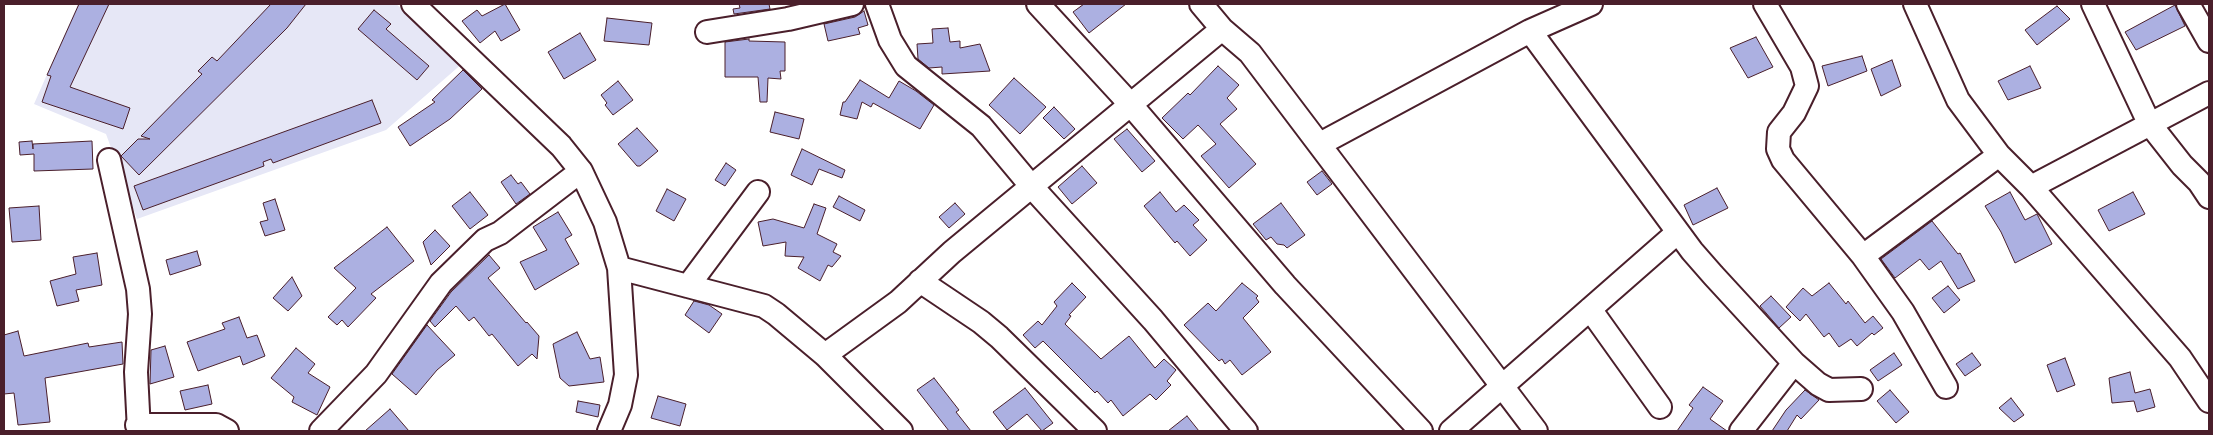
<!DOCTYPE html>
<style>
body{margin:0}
#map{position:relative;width:2213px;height:435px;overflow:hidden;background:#fff;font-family:"Comic Neue",sans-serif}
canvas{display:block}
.frame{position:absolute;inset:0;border:5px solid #4a1f2b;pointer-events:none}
</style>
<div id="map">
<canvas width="2213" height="435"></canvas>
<div class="frame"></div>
</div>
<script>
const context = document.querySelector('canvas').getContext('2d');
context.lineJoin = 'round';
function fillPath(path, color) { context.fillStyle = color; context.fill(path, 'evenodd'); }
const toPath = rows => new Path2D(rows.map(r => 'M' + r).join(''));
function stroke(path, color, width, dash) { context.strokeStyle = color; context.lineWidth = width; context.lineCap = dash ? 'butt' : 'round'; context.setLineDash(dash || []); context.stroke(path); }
fillPath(toPath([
 [78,4,396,4,464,62,386,130,137,219,106,134,34,104]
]), '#e6e7f6');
const building = toPath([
 [79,4,109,4,70,87,130,108,123,129,42,102,51,76,47,75,79,4],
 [271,4,306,4,287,28,139,175,121,156,138,139,150,139,141,136,202,74,198,71,212,57,217,61,271,4],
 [505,4,520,30,501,41,495,31,480,43,462,21,477,10,482,16,505,4],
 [739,4,769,4,770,9,734,14,733,9,740,8,739,4],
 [1084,4,1126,4,1089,33,1073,12,1084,4],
 [2175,5,2185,26,2136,50,2125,32,2175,5],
 [2057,6,2070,19,2037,45,2025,30,2057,6],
 [374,10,391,24,386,29,429,66,417,80,358,29,374,10],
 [864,11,868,25,858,28,860,34,828,41,824,24,855,17,864,11],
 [607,18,652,23,649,45,604,41,607,18],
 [948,28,950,42,960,41,960,48,980,44,990,71,942,74,942,67,929,68,918,59,917,44,933,43,932,29,948,28],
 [580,33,596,60,564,79,548,52,580,33],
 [1756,37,1773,67,1748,78,1730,48,1756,37],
 [749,39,749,41,785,42,785,71,780,71,781,79,768,78,767,102,760,102,758,77,725,77,725,42,749,39],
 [1862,56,1867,71,1828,86,1822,66,1862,56],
 [1892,60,1901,86,1881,96,1871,69,1892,60],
 [1218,66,1239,85,1227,98,1237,109,1220,124,1256,164,1229,188,1201,156,1216,144,1198,125,1183,139,1162,118,1188,93,1190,95,1218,66],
 [2030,66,2041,88,2008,100,1998,81,2030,66],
 [463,70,482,89,450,119,410,146,398,127,435,102,432,100,463,70],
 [1014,78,1046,107,1020,134,989,105,1014,78],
 [860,80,889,98,899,81,916,91,934,105,920,129,873,103,871,107,862,102,857,119,840,115,843,102,845,102,860,80],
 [618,81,633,100,613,115,605,105,607,103,601,95,618,81],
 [372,100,381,123,273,163,271,159,263,162,264,166,143,210,134,186,372,100],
 [1054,107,1075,129,1064,139,1043,118,1054,107],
 [775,112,804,119,799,139,770,132,775,112],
 [637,128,658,151,640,166,637,166,618,144,637,128],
 [1127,129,1155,161,1142,172,1114,139,1127,129],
 [32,141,33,149,33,144,92,141,93,169,34,171,34,154,20,155,19,142,32,141],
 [802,149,845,170,842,178,819,169,812,185,791,175,802,149],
 [726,163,736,170,725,186,715,180,726,163],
 [1082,166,1097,183,1072,204,1058,187,1082,166],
 [1322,171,1332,184,1317,195,1307,182,1322,171],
 [511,175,518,184,521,182,530,194,516,204,501,182,511,175],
 [1717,188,1728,208,1693,225,1684,205,1717,188],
 [667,189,686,199,674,221,656,211,667,189],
 [470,192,488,215,470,229,452,206,470,192],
 [1160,192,1176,212,1184,205,1199,220,1193,225,1207,240,1190,256,1177,241,1175,243,1144,206,1160,192],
 [2010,192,2025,220,2037,214,2052,244,2015,263,2001,232,1985,206,2010,192],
 [2133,192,2145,214,2109,231,2098,210,2133,192],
 [839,196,865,210,860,221,833,207,839,196],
 [275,199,285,230,265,236,260,222,268,220,263,203,275,199],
 [955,203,965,214,949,228,939,217,955,203],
 [1281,203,1305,235,1287,248,1284,245,1277,244,1271,237,1266,240,1253,224,1281,203],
 [814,204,826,208,817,234,837,244,833,252,841,256,832,267,828,265,820,281,798,268,804,257,785,256,786,242,763,246,758,222,773,219,804,228,814,204],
 [39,206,41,240,12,242,9,208,39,206],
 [558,212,572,235,565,239,579,264,535,290,520,262,547,250,533,227,558,212],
 [1932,221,1958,254,1960,253,1975,281,1958,289,1941,261,1929,270,1920,259,1895,278,1881,259,1932,221],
 [387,227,414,261,371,294,376,298,348,327,342,320,337,325,328,317,356,288,334,268,387,227],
 [435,230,450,246,431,265,423,242,435,230],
 [197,251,201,265,170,275,166,260,197,251],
 [97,253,102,285,76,290,79,301,57,306,50,281,76,274,73,257,97,253],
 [489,255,500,268,488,278,526,323,527,322,539,336,537,359,532,354,518,366,492,334,489,336,474,317,469,321,456,306,435,327,430,321,451,292,489,255],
 [292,277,302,296,288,311,273,298,292,277],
 [1072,283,1086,297,1069,315,1071,316,1065,324,1101,359,1129,336,1155,368,1164,359,1176,370,1167,381,1171,385,1156,400,1150,394,1123,416,1111,400,1108,403,1097,391,1095,393,1043,341,1035,348,1023,335,1038,321,1042,325,1057,306,1054,302,1072,283],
 [1242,283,1258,296,1256,298,1259,302,1243,318,1271,352,1242,375,1230,360,1225,364,1222,359,1219,361,1184,325,1208,303,1216,311,1242,283],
 [1829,283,1846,304,1848,301,1865,323,1873,316,1883,328,1874,335,1872,333,1857,346,1851,339,1839,347,1829,333,1824,337,1806,314,1800,321,1786,307,1803,288,1812,296,1829,283],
 [1948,286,1960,300,1944,313,1932,298,1948,286],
 [1771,296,1791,317,1779,328,1760,306,1771,296],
 [694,301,709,305,722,314,709,333,685,315,694,301],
 [239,317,247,338,257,335,265,356,243,365,240,356,198,371,187,342,225,329,222,323,239,317],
 [427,325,455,355,437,370,416,395,392,374,427,325],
 [18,331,24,356,88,343,89,347,122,342,123,364,45,378,50,422,18,425,14,393,4,394,4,335,18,331],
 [577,332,590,359,600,357,604,382,569,386,560,378,553,344,577,332],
 [165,346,174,377,150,384,151,350,165,346],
 [296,348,315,364,308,373,330,387,317,415,292,402,294,397,271,378,296,348],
 [1894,353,1902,365,1878,381,1870,370,1894,353],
 [1972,353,1981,365,1965,376,1956,364,1972,353],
 [2065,358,2075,385,2057,392,2047,365,2065,358],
 [2130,372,2135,393,2150,389,2155,407,2137,412,2134,401,2112,403,2109,378,2130,372],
 [934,378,959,410,956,412,971,431,949,431,917,390,934,378],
 [208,385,212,404,185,410,180,391,208,385],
 [1703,387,1723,401,1710,419,1727,431,1677,431,1693,408,1689,405,1703,387],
 [1025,388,1053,423,1042,431,1027,414,1007,430,993,412,1025,388],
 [1805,390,1819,400,1801,419,1797,415,1787,431,1772,431,1786,410,1805,390],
 [1890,390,1909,412,1896,423,1877,401,1890,390],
 [658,396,686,404,680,426,651,418,658,396],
 [2011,398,2024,415,2014,422,1999,408,2011,398],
 [578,401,600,405,598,417,576,412,578,401],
 [390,409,409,431,365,431,390,409],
 [1187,416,1199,431,1168,431,1187,416]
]);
fillPath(building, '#acb0e1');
stroke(building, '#4a1f2b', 1);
const minor = toPath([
 [413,4,561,146,581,171,605,222,619,268,626,375,620,405,609,431],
 [877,4,890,40,906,66,981,126,1032,187,1153,320,1246,431],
 [1038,4,1131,105,1285,285,1421,431],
 [1201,4,1222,29,1250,53,1536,431],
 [1765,4,1802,67,1807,86,1794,113,1779,132,1778,149,1783,160,1863,256,1903,312,1946,387],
 [1915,4,1958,100,1999,155,2031,187,2180,358,2209,401],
 [2093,4,2149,123,2182,165,2199,182,2209,197],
 [2188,4,2209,41],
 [1530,31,1692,251,1713,275,1794,363,1818,384,1829,390,1861,389],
 [707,32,788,19,852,4],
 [1320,144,1530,31,1591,4],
 [109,160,138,289,140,314,136,372,139,431],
 [2031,187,2209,93],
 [1863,256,1999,155],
 [619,268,764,306,776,314,825,355,901,431],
 [920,281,981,322,999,337,1095,431],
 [688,286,758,192],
 [1590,309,1660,407],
 [825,355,898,302,952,252,1222,29],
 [137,425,216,425,227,431],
 [321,431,376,374,441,283,485,240,500,233,581,171],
 [1451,431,1678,232],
 [1741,431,1794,363]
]);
stroke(minor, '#4a1f2b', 26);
stroke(minor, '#fff', 22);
</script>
